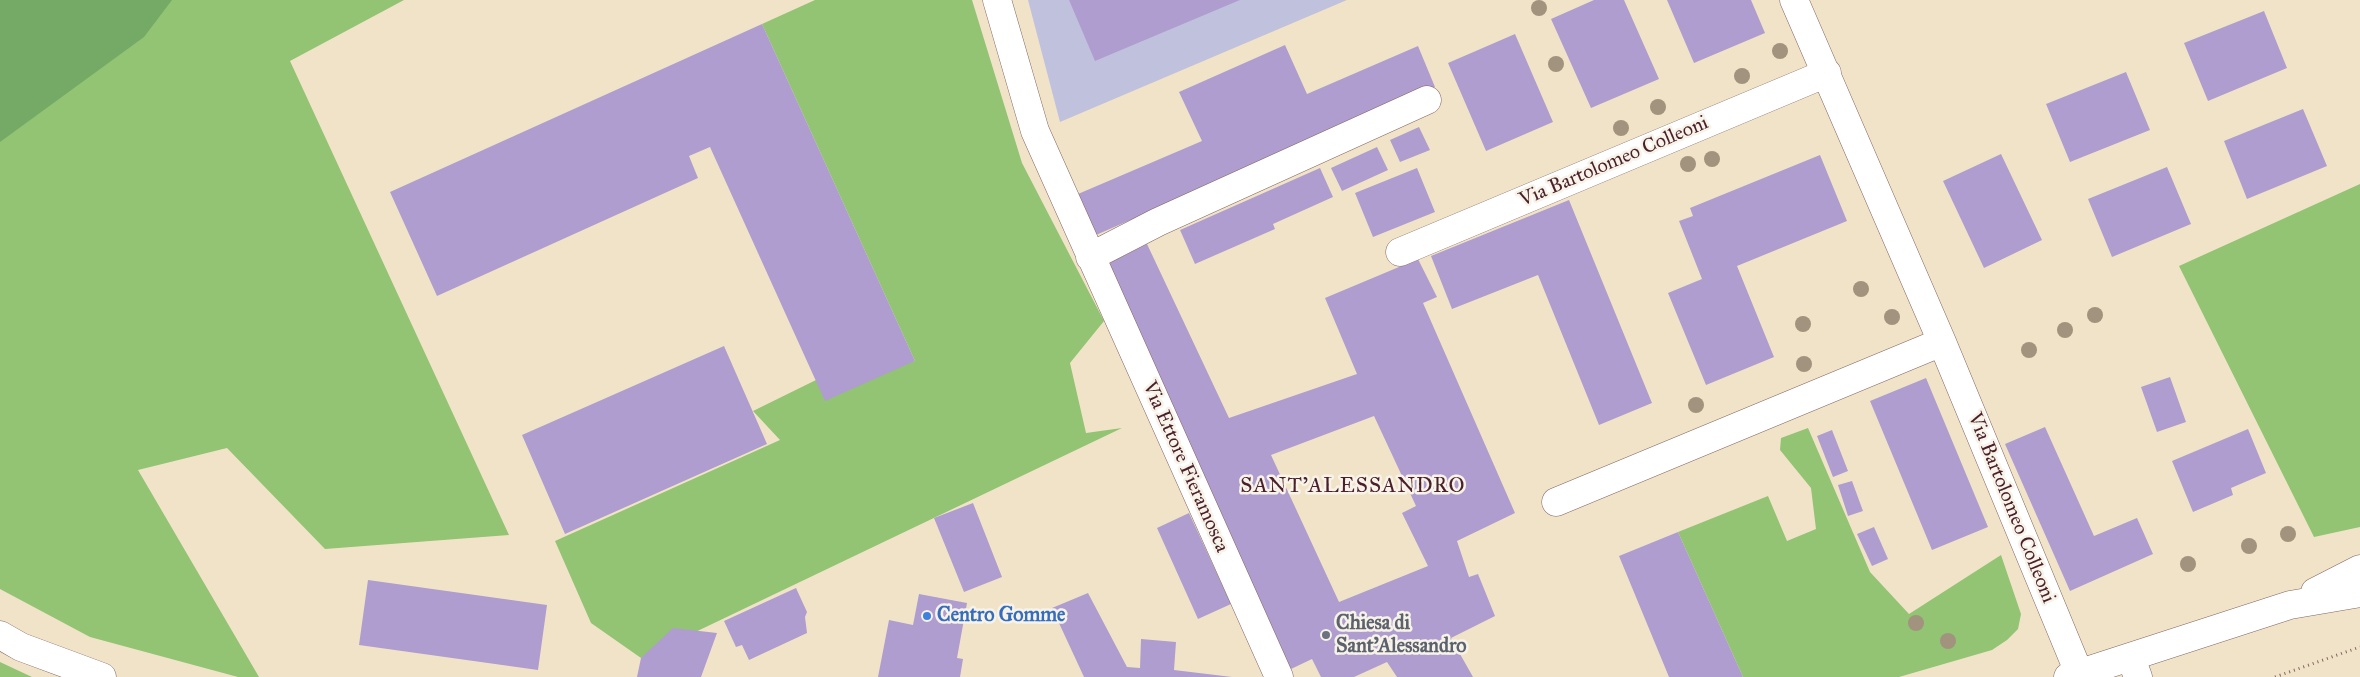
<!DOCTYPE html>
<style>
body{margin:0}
canvas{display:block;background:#f1e3c8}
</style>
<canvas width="2360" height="677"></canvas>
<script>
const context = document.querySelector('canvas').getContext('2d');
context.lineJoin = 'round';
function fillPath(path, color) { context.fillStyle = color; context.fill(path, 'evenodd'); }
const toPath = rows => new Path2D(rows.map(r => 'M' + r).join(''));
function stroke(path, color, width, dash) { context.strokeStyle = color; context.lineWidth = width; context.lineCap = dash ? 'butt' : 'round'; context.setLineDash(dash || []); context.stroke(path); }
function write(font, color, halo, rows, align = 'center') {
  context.font = font + ' "IM FELL Great Primer",serif'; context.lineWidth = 5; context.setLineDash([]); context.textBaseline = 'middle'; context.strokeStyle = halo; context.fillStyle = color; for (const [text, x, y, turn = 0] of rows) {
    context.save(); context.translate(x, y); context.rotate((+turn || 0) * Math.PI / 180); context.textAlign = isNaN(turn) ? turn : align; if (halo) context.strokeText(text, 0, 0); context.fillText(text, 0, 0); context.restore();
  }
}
fillPath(toPath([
 [1028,0,1347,0,1060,122]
]), '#c0c2dd');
fillPath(toPath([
 [0,0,404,0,290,61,509,535,325,549,227,448,138,470,259,677,238,677,90,637,0,589],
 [815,0,972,0,1022,163,1104,321,1070,363,1086,433,1122,428,641,658,591,623,555,541,780,440,753,411,816,380,915,361,762,24],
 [2360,184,2360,527,2314,537,2179,266],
 [1808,428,1870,572,1909,614,2001,555,2021,614,2018,629,2007,640,1992,650,1899,677,1743,677,1678,532,1768,496,1787,541,1816,529,1811,488,1780,450,1781,438],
 [0,662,32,677,0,677]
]), '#92c474');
fillPath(toPath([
 [0,0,172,0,144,37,0,142]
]), '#75aa66');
fillPath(toPath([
 [1069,0,1240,0,1095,61],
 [1594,0,1624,0,1659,79,1591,108,1551,19],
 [1667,0,1751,0,1765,33,1694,63],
 [2264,11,2287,68,2208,101,2184,43],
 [762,24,915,361,825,401,710,147,689,156,698,178,437,296,390,192],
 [1515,34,1553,122,1486,151,1448,63],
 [1285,45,1307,94,1418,46,1435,87,1096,235,1078,194,1202,141,1179,92],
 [2126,72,2150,130,2070,162,2046,104],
 [2303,109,2327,166,2247,199,2224,141],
 [1419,127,1430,150,1400,162,1390,140],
 [1377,147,1388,170,1342,191,1331,168],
 [2001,154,2042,240,1984,268,1943,181],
 [1820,155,1847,221,1737,266,1774,357,1706,385,1668,293,1702,279,1679,221,1693,216,1690,208],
 [2167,167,2191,224,2112,257,2088,199],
 [1320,168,1333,197,1273,224,1275,229,1195,264,1180,230],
 [1417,168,1435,212,1373,237,1355,193],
 [1569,200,1652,403,1599,425,1538,275,1452,309,1431,256],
 [1147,244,1229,418,1357,374,1325,298,1418,259,1437,297,1423,303,1515,513,1457,541,1469,577,1478,574,1495,616,1451,638,1473,677,1397,677,1387,662,1354,677,1321,677,1312,659,1291,669,1105,265],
 [1374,416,1416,506,1402,513,1428,566,1339,602,1271,455],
 [724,346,767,444,565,534,522,435],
 [2170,377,2186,422,2157,432,2141,387],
 [1926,378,1988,527,1932,550,1870,401],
 [2045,427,2094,536,2137,518,2153,554,2070,591,2005,444],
 [2248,429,2266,473,2231,488,2233,495,2193,512,2172,461],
 [1832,430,1848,471,1833,477,1817,436],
 [1852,481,1863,511,1848,516,1838,485],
 [973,503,1002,577,964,592,934,518],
 [1189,513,1231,604,1198,619,1157,528],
 [1874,527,1888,559,1872,566,1857,534],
 [1678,532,1743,677,1669,677,1619,556],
 [368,580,547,605,538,670,359,645],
 [796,588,807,612,805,617,807,633,749,660,742,645,736,647,724,621],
 [1088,593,1127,667,1140,668,1141,639,1176,642,1174,670,1232,677,1084,677,1052,608],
 [919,594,967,603,957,658,963,659,960,677,878,677,889,620,913,625],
 [673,628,717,633,701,677,637,677,641,658]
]), '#af9dcf');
const minor = toPath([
 [997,0,1035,131,1279,677],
 [1794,0,1942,342,2079,673],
 [1400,252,1827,73],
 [1090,257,1158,222,1427,100],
 [1556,502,1942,342],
 [2131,658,2138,677]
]);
const secondary = toPath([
 [2315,592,2360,569],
 [0,635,21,647,102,677],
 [2068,677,2290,605,2360,593]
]);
stroke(minor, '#846462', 29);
stroke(secondary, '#846462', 29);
stroke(toPath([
 [2275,677,2360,647]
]), '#846462', 3, [1, 4]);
stroke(minor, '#fff', 28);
stroke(secondary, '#fff', 28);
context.fillStyle = '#a1937e';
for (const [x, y] of [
 [1539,8],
 [1780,51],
 [1556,64],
 [1742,76],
 [1658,107],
 [1621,128],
 [1712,159],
 [1688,164],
 [1861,289],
 [2095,315],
 [1892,317],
 [1803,324],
 [2065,330],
 [2029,350],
 [1804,364],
 [1696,405],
 [2288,534],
 [2249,546],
 [2188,564],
 [1916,623],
 [1948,641]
]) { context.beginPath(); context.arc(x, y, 8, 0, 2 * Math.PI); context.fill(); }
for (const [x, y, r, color] of [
 [927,616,5,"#3f7fe0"],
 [1326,635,5,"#6b7280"]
]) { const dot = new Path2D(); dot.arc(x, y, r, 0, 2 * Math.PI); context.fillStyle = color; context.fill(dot); stroke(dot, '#f7f3e8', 2); }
write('20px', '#4a1f2b', '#f7f3e8', [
 ["Via Bartolomeo Colleoni",1614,162,-23],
 ["Via Ettore Fieramosca",1185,467,66],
 ["Via Bartolomeo Colleoni",2011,508,68]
]);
write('bold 20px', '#366cbe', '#f7f3e8', [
 ["Centro Gomme",937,616]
], 'left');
write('bold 20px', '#5b616d', '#f7f3e8', [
 ["Chiesa di",1336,624],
 ["Sant'Alessandro",1336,647]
], 'left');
context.letterSpacing = '1px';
write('21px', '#4a1f2b', '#f7f3e8', [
 ["SANT'ALESSANDRO",1353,487]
]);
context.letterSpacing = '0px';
</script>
